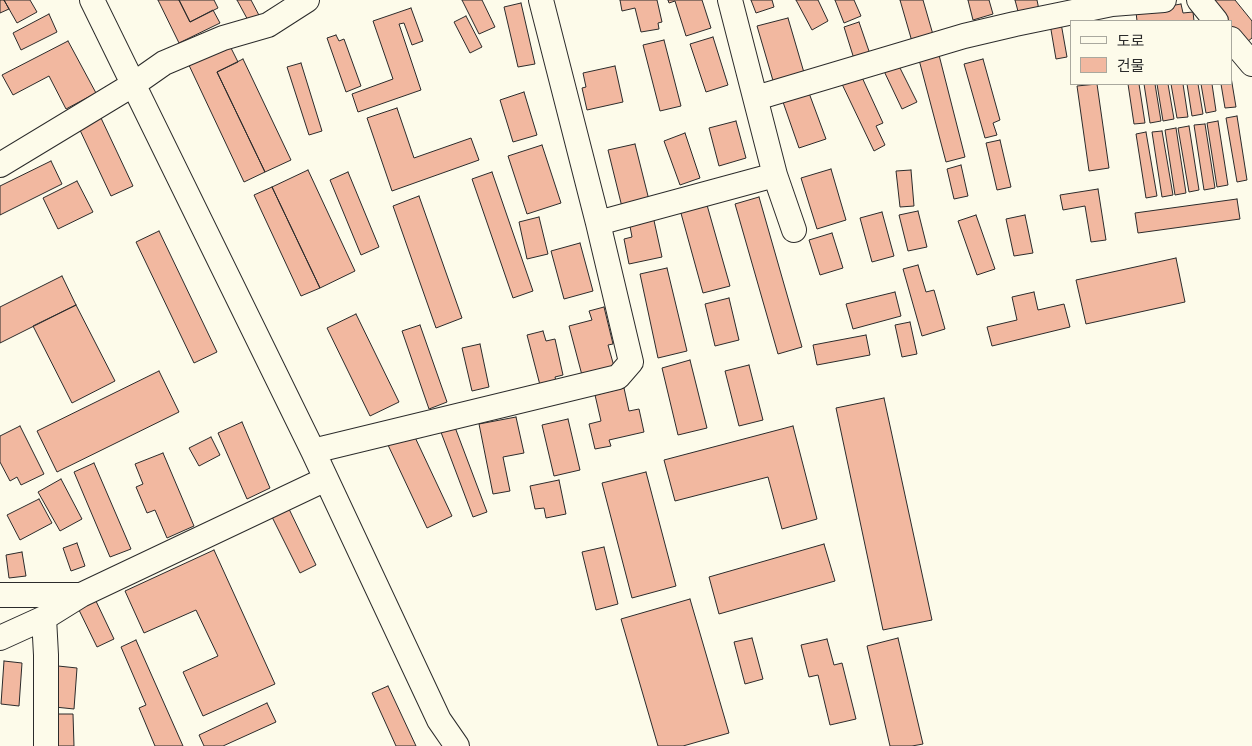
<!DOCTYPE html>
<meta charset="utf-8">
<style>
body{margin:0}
#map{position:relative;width:1252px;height:746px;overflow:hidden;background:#fdfbea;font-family:Quicksand,"Noto Sans KR",sans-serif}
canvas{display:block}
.legend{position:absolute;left:1070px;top:20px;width:162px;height:65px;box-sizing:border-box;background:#fdfbea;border:1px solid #a9a89e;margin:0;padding:6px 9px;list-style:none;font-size:15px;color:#2b2b2b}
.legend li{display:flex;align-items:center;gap:10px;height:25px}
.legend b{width:25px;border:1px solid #a9a89e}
</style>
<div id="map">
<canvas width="1252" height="746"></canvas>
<ul class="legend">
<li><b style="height:6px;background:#fdfbea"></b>도로</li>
<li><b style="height:14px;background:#f2b8a0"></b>건물</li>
</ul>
</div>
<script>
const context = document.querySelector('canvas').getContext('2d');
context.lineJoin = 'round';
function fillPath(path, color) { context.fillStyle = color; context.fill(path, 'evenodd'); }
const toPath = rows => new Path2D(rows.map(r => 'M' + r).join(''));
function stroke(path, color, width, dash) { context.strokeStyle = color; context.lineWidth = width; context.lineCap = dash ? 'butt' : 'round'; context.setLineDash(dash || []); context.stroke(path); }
const building = toPath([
 [0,0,4,0,9,9,0,13,0,0],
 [4,0,30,0,37,12,17,23,4,0],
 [158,0,179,0,190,22,213,10,220,23,179,43,158,0],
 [179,0,214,0,218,8,190,22,179,0],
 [237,0,251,0,261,19,250,24,237,0],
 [462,0,482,0,495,27,479,34,462,0],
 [620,0,657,0,662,22,658,23,659,29,641,32,635,8,622,11,620,0],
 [668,0,702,0,711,28,686,36,675,1,669,3,668,0],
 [751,0,772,0,774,7,756,13,751,0],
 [796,0,818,0,828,21,812,30,796,0],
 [835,0,854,0,861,16,844,23,835,0],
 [900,0,923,0,934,38,913,45,900,0],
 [968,0,989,0,993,14,973,20,968,0],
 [1015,0,1037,0,1039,10,1019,15,1015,0],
 [1207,0,1235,0,1252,21,1252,38,1243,45,1231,29,1231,21,1225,21,1207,0],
 [521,3,535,64,518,67,504,7,521,3],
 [1181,4,1183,13,1193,12,1194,21,1137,21,1136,12,1181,4],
 [411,8,423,41,412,45,404,23,399,24,421,90,358,112,352,94,393,79,373,21,411,8],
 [49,14,57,32,21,50,13,33,49,14],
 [466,16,482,47,470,53,454,22,466,16],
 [788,18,805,76,774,84,757,26,788,18],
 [859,22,871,57,855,62,844,27,859,22],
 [1061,23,1067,57,1056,59,1050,24,1061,23],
 [336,35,339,41,344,39,361,86,346,92,327,38,336,35],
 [713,37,728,85,706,92,690,44,713,37],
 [664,40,681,106,660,111,643,45,664,40],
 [68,41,96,93,66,109,49,76,13,95,2,75,68,41],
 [228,42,238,62,217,72,265,172,244,182,187,61,228,42],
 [938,51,965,157,946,162,918,56,938,51],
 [243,59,291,160,265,172,217,72,243,59],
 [983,59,1000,120,993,123,997,135,985,138,964,64,983,59],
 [897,62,917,102,902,109,883,69,897,62],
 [301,63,322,131,309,135,287,67,301,63],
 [615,66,623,102,587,110,582,88,586,87,583,73,615,66],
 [860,73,883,123,876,126,885,145,874,151,841,82,860,73],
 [1231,77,1236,107,1225,108,1221,84,1231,84,1231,77],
 [1097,84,1109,168,1089,171,1077,86,1097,84],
 [1128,84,1139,84,1145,123,1134,124,1128,84],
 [1144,84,1155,84,1161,121,1150,123,1144,84],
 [1157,84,1168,84,1174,119,1163,121,1157,84],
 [1171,84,1183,84,1188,117,1177,118,1171,84],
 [1187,84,1198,84,1203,114,1192,116,1187,84],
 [1201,84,1212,84,1216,111,1206,113,1201,84],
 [524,92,537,135,513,142,500,100,524,92],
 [809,93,826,139,799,148,783,102,809,93],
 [397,108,414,158,471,138,479,160,392,191,367,118,397,108],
 [1237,116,1247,180,1237,182,1226,118,1237,116],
 [101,118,133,186,111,196,79,128,101,118],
 [736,121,746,158,719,166,709,128,736,121],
 [1218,121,1228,185,1217,187,1207,123,1218,121],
 [1205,124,1215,188,1204,190,1194,125,1205,124],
 [1189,126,1199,190,1189,192,1178,128,1189,126],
 [1176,128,1186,193,1175,195,1165,130,1176,128],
 [1162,131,1173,195,1162,197,1152,132,1162,131],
 [1146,132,1157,196,1146,198,1136,134,1146,132],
 [685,133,700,178,680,185,664,141,685,133],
 [1000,140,1011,187,997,190,986,143,1000,140],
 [635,144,649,200,622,207,608,150,635,144],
 [542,145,561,203,527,214,508,156,542,145],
 [51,161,62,184,0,215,0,186,51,161],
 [961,165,968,196,954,199,947,169,961,165],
 [831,169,846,220,817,229,801,178,831,169],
 [308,170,355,271,320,288,272,187,308,170],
 [911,170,914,206,900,207,896,171,911,170],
 [348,172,379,247,361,255,330,180,348,172],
 [492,172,533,291,513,298,472,179,492,172],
 [77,181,93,212,58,229,43,198,77,181],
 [272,187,320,288,301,296,254,195,272,187],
 [1098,189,1106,240,1091,242,1085,206,1063,210,1060,195,1098,189],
 [419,196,462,318,436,328,393,206,419,196],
 [759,197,802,347,778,354,735,204,759,197],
 [705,198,730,286,703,293,679,206,705,198],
 [1237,199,1240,219,1138,233,1135,213,1237,199],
 [918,211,927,247,908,251,899,215,918,211],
 [882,212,894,256,872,262,860,218,882,212],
 [976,215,995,269,977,275,958,221,976,215],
 [1025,215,1033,253,1014,256,1006,219,1025,215],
 [653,216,662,257,629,264,624,239,632,237,629,221,653,216],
 [539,217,548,254,527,259,519,222,539,217],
 [159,231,217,352,194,363,136,242,159,231],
 [832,233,843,268,820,275,809,240,832,233],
 [580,243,593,291,564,299,551,251,580,243],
 [1176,258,1185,302,1086,324,1076,280,1176,258],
 [918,265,926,292,934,290,945,329,922,336,903,269,918,265],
 [667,268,687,351,658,358,640,274,667,268],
 [62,276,76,305,0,343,0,307,62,276],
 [895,292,901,316,853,329,846,304,895,292],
 [1034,292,1038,310,1064,304,1070,327,992,346,987,327,1017,320,1012,297,1034,292],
 [729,298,739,340,715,346,705,304,729,298],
 [76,305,115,381,72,403,33,326,76,305],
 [604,307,613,344,608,345,615,370,583,379,569,326,592,320,589,311,604,307],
 [356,314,399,402,370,416,327,328,356,314],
 [910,322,917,354,902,357,895,325,910,322],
 [420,325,447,402,429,409,402,331,420,325],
 [543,331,546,341,555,339,563,375,555,377,557,385,541,389,527,335,543,331],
 [866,335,870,355,817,365,813,345,866,335],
 [480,344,489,387,472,391,462,348,480,344],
 [690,360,707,428,678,435,662,368,690,360],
 [749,365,763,420,739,426,725,371,749,365],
 [159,371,179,412,57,472,37,431,159,371],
 [624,388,629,411,639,409,644,432,609,440,611,446,595,449,589,424,601,421,595,395,624,388],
 [884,398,932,620,883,630,836,408,884,398],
 [516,417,524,453,503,457,510,491,493,494,479,424,516,417],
 [568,419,580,470,554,476,542,425,568,419],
 [242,422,270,488,247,499,218,433,242,422],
 [453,422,487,512,473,517,439,427,453,422],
 [20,426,44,474,21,485,17,477,10,481,0,462,0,436,20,426],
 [793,426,817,519,782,529,768,477,675,501,664,460,793,426],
 [413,433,452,516,427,528,388,445,413,433],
 [211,437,220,455,199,466,189,448,211,437],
 [163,453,194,526,167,538,155,510,147,513,136,487,143,484,135,464,163,453],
 [94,463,131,549,110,557,74,472,94,463],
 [646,472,676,586,632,598,602,483,646,472],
 [61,479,82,519,60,531,38,492,61,479],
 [559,480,566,514,546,518,544,508,535,509,530,486,559,480],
 [39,499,52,523,20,540,7,515,39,499],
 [289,509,316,565,300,573,272,517,289,509],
 [77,543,85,566,71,571,63,548,77,543],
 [824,544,835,581,719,614,709,577,824,544],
 [604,547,618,604,596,610,582,552,604,547],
 [214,550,275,684,203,716,183,672,218,656,196,610,144,633,125,591,214,550],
 [22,552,26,576,9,578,6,555,22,552],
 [95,599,114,639,97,647,78,608,95,599],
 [690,599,729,733,683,746,658,746,621,619,690,599],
 [752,638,763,679,745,684,734,642,752,638],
 [898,638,923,744,912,746,890,746,867,646,898,638],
 [827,639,834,665,842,663,856,719,830,725,818,675,809,677,801,645,827,639],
 [136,640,183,746,155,746,139,708,146,705,121,647,136,640],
 [4,661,22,663,19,706,1,704,4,661],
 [58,666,77,668,74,709,55,707,58,666],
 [388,686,416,746,396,746,372,693,388,686],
 [267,703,276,722,223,746,204,746,199,735,267,703],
 [53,714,73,714,74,746,53,746,53,714]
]);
fillPath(building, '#f2b8a0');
stroke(building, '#2b2b2b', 1);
const minor = toPath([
 [92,0,313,451,439,720,457,746],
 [730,0,775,175,794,230],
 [1199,0,1216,21],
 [1231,39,1252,64],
 [756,98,964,36,1015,24,1112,4,1164,0],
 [0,165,134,84,164,63,223,38,268,25,307,0],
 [598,223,775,175],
 [313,451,618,377,631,362,598,223,541,0],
 [0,595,81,595],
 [44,618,46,655,46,746],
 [0,638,44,618,81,595,326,479]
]);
stroke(minor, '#2b2b2b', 26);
stroke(minor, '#fdfbea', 24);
</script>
